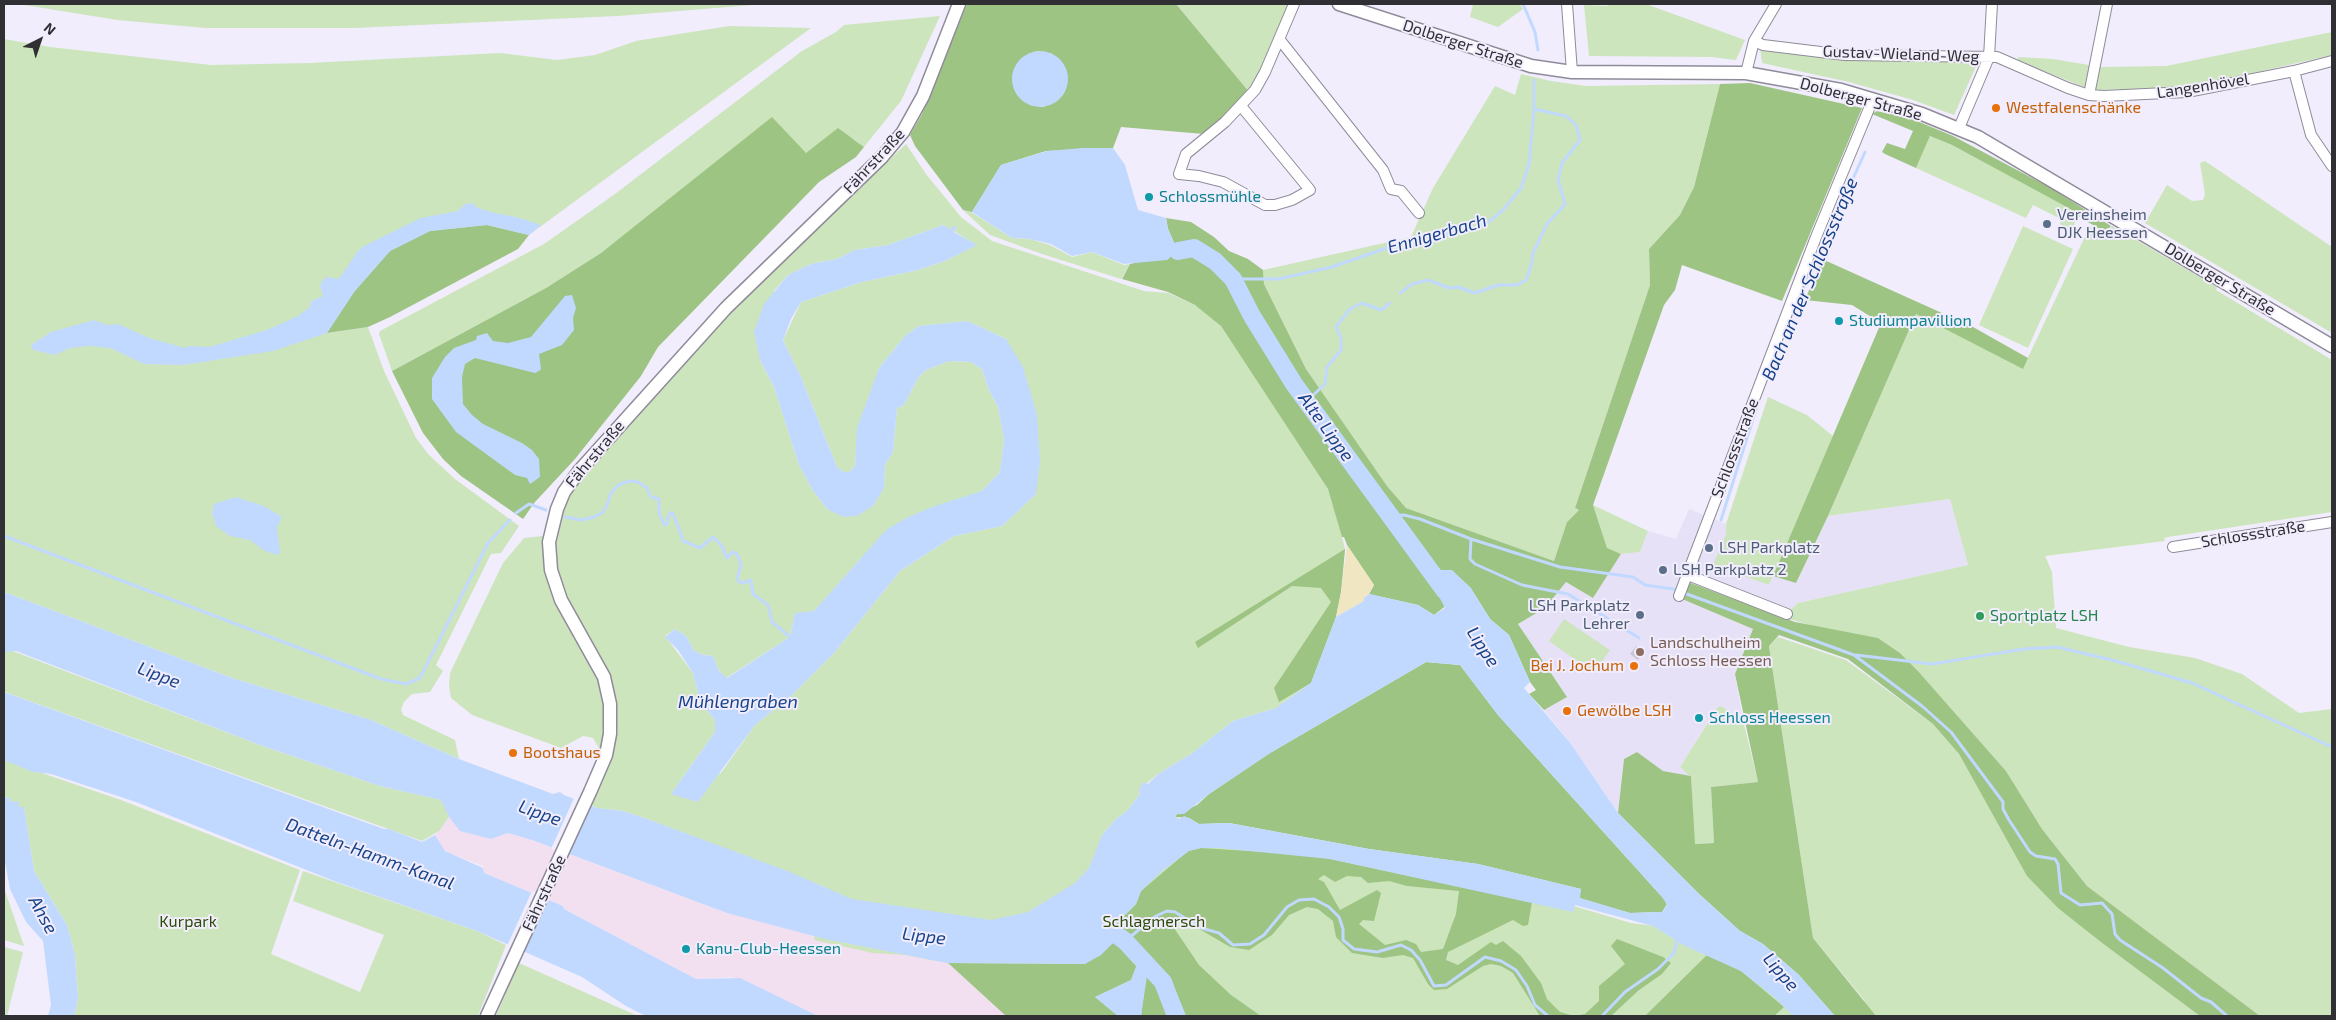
<!DOCTYPE html>
<meta charset="utf-8">
<style>
body{margin:0}
#map{position:relative;width:2336px;height:1020px;overflow:hidden;background:#f1edfc;font-family:"Exo 2",sans-serif}
canvas{display:block}
.frame{position:absolute;inset:0;border:5px solid #302f34;pointer-events:none}
.north{position:absolute;left:15px;top:15px;width:50px;height:50px;-webkit-text-stroke:4px #f1edfc;paint-order:stroke;rotate:41deg;font-size:14px;font-weight:700;line-height:20px;text-align:center;color:#302f34}
.north::after{content:'';display:block;margin:auto;width:18px;height:22px;background:#302f34;clip-path:polygon(50% 0,100% 100%,50% 72%,0 100%)}
</style>
<div id="map">
<canvas width="2336" height="1020"></canvas>
<div class="frame"></div>
<div class="north">N</div>
</div>
<script>
const context = document.querySelector('canvas').getContext('2d');
context.lineJoin = 'round';
function fillPath(path, color) { context.fillStyle = color; context.fill(path, 'evenodd'); }
const toPath = rows => new Path2D(rows.map(r => 'M' + r).join(''));
function stroke(path, color, width, dash) { context.strokeStyle = color; context.lineWidth = width; context.lineCap = dash ? 'butt' : 'round'; context.setLineDash(dash || []); context.stroke(path); }
function write(font, color, halo, rows, align = 'center') {
  context.font = font + ' "Exo 2",sans-serif'; context.lineWidth = 4; context.setLineDash([]); context.textBaseline = 'middle'; context.strokeStyle = halo; context.fillStyle = color; for (const [text, x, y, turn = 0] of rows) {
    context.save(); context.translate(x, y); context.rotate((+turn || 0) * Math.PI / 180); context.textAlign = isNaN(turn) ? turn : align; if (halo) context.strokeText(text, 0, 0); context.fillText(text, 0, 0); context.restore();
  }
}
fillPath(toPath([
 [449,817,491,839,508,833,532,840,727,913,948,963,1006,1016,818,1016,732,977,696,979,564,909,563,906,484,873,483,866,444,851,435,835]
]), '#f2dff0');
fillPath(toPath([
 [1950,499,1968,565,1798,603,1783,617,1682,599,1753,629,1735,674,1743,720,1734,715,1712,715,1680,767,1691,776,1663,771,1637,752,1624,759,1618,813,1571,744,1544,710,1567,697,1518,624,1545,608,1566,582,1593,598,1621,554,1640,552,1648,531,1676,539,1689,509,1726,524,1726,534,1769,585,1773,576,1796,583,1828,516]
]), '#e6e1f7');
fillPath(toPath([
 [18,4,765,4,618,16,354,28,205,28,117,20],
 [1176,4,1292,4,1250,93],
 [1473,4,1520,4,1523,9,1498,27,1470,17],
 [1609,4,1646,4,1745,40,1736,60,1711,57,1589,56,1584,5,1608,6],
 [940,16,901,101,864,147,854,139,689,186,601,253,546,288,392,371,379,334,380,331,544,244,615,194,802,51,836,32,844,25],
 [729,26,811,28,529,235,487,225,328,333,368,327,384,371,416,438,429,455,455,479,519,526,501,553,491,554,436,665,443,671,430,692,412,694,404,702,401,709,403,715,455,740,459,759,371,720,232,678,4,592,4,39,50,47,211,65,309,63,500,53,557,60,595,55,636,41],
 [2332,32,2332,55,2205,84,2176,88,2099,90,2082,86,2018,61,2018,57,2053,59,2101,67,2166,66],
 [1760,48,1979,60,1954,115,1913,100,1849,82,1762,63],
 [1521,74,1551,81,1586,86,1720,84,1694,187,1680,215,1649,249,1650,285,1575,508,1579,510,1567,522,1554,561,1406,508,1387,486,1306,369,1264,284,1263,270,1411,237,1433,188,1495,86,1515,95],
 [1930,136,1952,145,2077,212,2073,231,2060,224,2061,219,2033,205,2026,218,1916,168],
 [906,144,926,174,961,217,992,241,1144,291,1168,293,1195,305,1211,316,1221,326,1308,456,1328,489,1337,517,1345,549,1341,592,1336,617,1311,683,1276,708,1233,721,1191,754,1158,774,1139,790,1140,794,1127,811,1116,819,1102,835,1098,846,1306,848,1547,898,1631,923,1689,930,1865,1001,1813,938,1769,646,1778,637,1846,660,1933,724,1959,754,2005,836,2051,869,2238,1016,1028,1016,948,963,905,955,873,953,814,940,827,888,650,820,623,811,597,808,589,804,610,763,617,721,611,682,601,658,568,605,555,569,554,548,563,504,577,480,702,340,804,238],
 [943,225,950,229,957,227,954,231,976,245,945,261,918,270,862,282,801,302,783,340,801,377,837,467,844,472,849,472,855,466,856,452,879,368,905,336,919,326,967,321,1006,339,1036,494,1002,526,954,536,900,571,834,653,793,694,755,725,721,773,671,794,715,732,715,720,700,702,693,673,665,636,675,629,686,636,694,651,703,655,713,656,719,671,726,678,790,637,795,613,814,612,863,556,963,498,982,491,1000,472,1004,440,998,407,988,388,982,369,971,362,949,361,926,370,918,378,904,405,897,408,893,452,885,465,884,488,827,509,812,489,799,465,774,387,760,360,774,291,788,275,811,264,837,259,855,250,888,245],
 [2205,161,2332,247,2332,333,2145,223,2167,185,2192,201,2203,200,2205,194,2200,163],
 [963,210,971,212,1012,238,1030,239,1050,245,1072,257,1092,252,1124,265,1130,264,1121,279,1042,254,990,235],
 [2023,226,2073,249,2028,348,1979,325],
 [2090,226,2105,233,2112,226,2217,287,2216,290,2332,360,2332,512,2168,537,2164,538,2165,541,2045,556,2052,572,2056,628,2129,647,2195,658,2242,674,2299,713,2332,709,2332,1016,2260,1016,2087,886,2042,829,2006,771,1918,671,1900,653,1878,638,1822,629,1783,617,1798,603,1968,565,1950,499,1828,516,1916,314,2023,368],
 [1768,397,1807,415,1833,436,1769,585,1713,565,1726,534,1726,524],
 [1593,505,1648,531,1640,552,1621,554,1607,549],
 [543,536,548,582,557,605,599,678,604,696,606,725,600,758,599,748,593,738,583,736,561,748,472,715,451,698,449,686,450,673,503,563,524,538],
 [1564,619,1610,650,1594,673,1549,641],
 [10,650,260,745,380,786,442,800,449,817,439,831,422,841,10,694,4,691,4,652],
 [1721,706,1743,720,1758,782,1711,787,1714,843,1694,844,1691,777,1680,767,1717,708],
 [4,760,121,800,300,870,271,954,360,992,384,935,293,901,303,871,477,931,506,945,478,1016,74,1016,78,999,75,955,67,925,34,871,24,807,19,808,10,802,9,797,4,798],
 [4,888,24,946,4,940],
 [4,947,23,952,7,1016,4,1016],
 [519,963,622,1009,638,1016,496,1016]
]), '#cde5bd');
fillPath(toPath([
 [967,4,1176,4,1250,93,1228,118,1204,134,1121,127,1113,148,1046,151,1001,165,972,212,963,210,915,146,910,135,922,114],
 [1036,51,1053,54,1044,107,1030,105],
 [1750,83,1862,108,1782,301,1682,265,1675,290,1664,305,1593,505,1607,548,1621,554,1593,598,1566,582,1545,608,1518,624,1567,697,1544,710,1529,694,1536,690,1530,682,1509,635,1490,619,1470,587,1434,615,1418,605,1369,594,1374,585,1347,545,1344,537,1342,537,1328,489,1221,326,1195,305,1168,292,1122,279,1130,264,1178,252,1168,229,1166,218,1191,222,1214,237,1229,251,1248,259,1263,270,1264,284,1306,369,1387,486,1406,508,1554,561,1567,522,1579,510,1575,508,1650,285,1649,249,1680,215,1694,187,1720,84],
 [1877,111,1912,119,1953,136,2051,188,2111,226,2105,232,2076,215,2076,212,1952,145,1930,136,1916,168,1885,154,1882,152,1887,143,1905,149,1913,131,1872,114],
 [772,117,806,153,838,128,864,147,856,157,819,182,658,347,641,376,575,459,535,502,523,519,461,476,443,459,423,433,392,371,546,288,601,253],
 [487,225,529,235,518,249,390,317,368,327,327,333,354,292,390,251,430,231],
 [1822,259,1973,327,2028,358,2023,369,1916,314,1828,516,1796,583,1773,576,1881,323,1852,305,1805,300],
 [1345,549,1341,592,1336,617,1311,683,1279,702,1274,688,1331,602,1321,588,1292,586,1198,648,1195,642],
 [1688,582,1795,622,1878,638,1900,653,1918,671,2006,771,2042,829,2087,886,2260,1016,2200,1016,2101,942,2058,908,2027,876,1959,754,1933,724,1848,659,1779,635,1769,646,1813,938,1876,1016,1835,1016,1799,975,1763,944,1740,931,1698,893,1618,813,1624,759,1637,752,1663,771,1691,776,1695,844,1714,843,1711,787,1758,782,1735,674,1753,629,1682,599],
 [1426,662,1460,665,1498,715,1663,898,1667,904,1662,912,1630,913,1579,898,1581,889,1478,864,1369,849,1229,823,1199,824,1189,818,1175,817,1177,814,1197,805,1209,794,1270,753],
 [1201,848,1299,854,1330,859,1532,902,1528,925,1523,926,1513,920,1448,952,1446,960,1458,965,1491,942,1496,945,1503,941,1521,956,1541,983,1547,999,1560,1012,1574,1016,1585,1014,1599,1001,1599,986,1625,964,1611,946,1617,939,1663,957,1671,963,1662,974,1639,990,1611,1016,1540,1016,1513,973,1501,966,1491,964,1483,966,1447,989,1434,990,1428,984,1413,958,1403,955,1383,958,1352,953,1336,937,1333,921,1318,909,1307,907,1289,915,1272,935,1249,950,1230,947,1179,917,1172,925,1199,965,1231,995,1261,1016,1186,1016,1176,992,1142,952,1131,980,1095,997,1118,1016,1006,1016,948,963,1085,964,1113,943,1117,923,1136,904,1141,891,1188,851],
 [1324,875,1335,882,1347,876,1361,877,1368,883,1389,881,1407,886,1459,891,1456,914,1443,949,1421,952,1416,944,1406,940,1385,945,1359,924,1363,920,1374,921,1381,893,1377,890,1340,910,1324,882,1318,879],
 [1707,955,1741,971,1784,1007,1774,1016,1645,1016],
 [1146,975,1158,986,1167,1016,1141,1016]
]), '#9dc482');
fillPath(toPath([
 [1347,545,1374,585,1369,594,1364,598,1364,601,1336,617,1341,592]
]), '#f0e6c1');
fillPath(toPath([
 '1012 79a28 28 0 1 1 56 0a28 28 0 1 1-56 0Z',
 [1083,148,1113,148,1125,165,1138,210,1166,218,1168,229,1178,251,1167,260,1124,264,1092,252,1072,256,1051,244,1030,239,1012,238,972,212,1001,165,1047,151],
 [472,203,478,208,491,212,520,218,541,225,529,235,487,225,430,231,390,251,354,292,327,333,273,351,183,365,144,364,110,348,90,346,70,348,55,355,33,350,31,345,51,332,94,320,107,325,118,324,149,338,185,348,189,346,209,347,267,330,298,316,310,307,311,301,323,296,320,287,322,281,327,277,339,279,358,251,364,246,421,218,458,211,465,204],
 [943,225,950,229,954,226,957,227,954,232,977,245,945,261,918,270,862,282,801,302,791,319,783,340,801,377,837,467,844,472,849,472,855,466,857,428,879,368,905,336,919,326,967,321,1006,339,1023,367,1037,415,1040,462,1036,494,1002,526,954,536,900,571,834,653,793,694,755,725,698,802,671,794,715,732,715,720,700,702,693,673,678,650,665,637,675,629,686,636,694,651,703,655,713,656,719,671,727,678,790,637,795,613,814,611,886,530,908,517,935,506,982,491,1000,472,1004,440,998,407,988,388,982,369,971,362,949,361,926,370,918,378,904,405,897,408,893,452,885,465,884,488,873,506,857,516,843,517,827,509,812,489,799,465,774,387,760,360,754,332,764,304,788,275,811,264,837,259,855,250,888,245],
 [572,295,576,308,573,318,574,330,562,345,539,354,541,369,539,371,535,373,475,358,465,364,462,377,463,404,472,415,483,424,522,443,532,450,539,459,540,477,530,484,527,478,515,475,456,432,432,399,432,378,445,357,454,348,476,340,477,336,487,333,493,341,508,343,531,337,565,296],
 [236,497,264,506,282,517,277,528,280,552,277,555,263,550,250,540,230,536,216,526,212,513,214,504],
 [1434,570,1452,570,1470,587,1490,619,1509,635,1530,682,1524,688,1571,744,1618,813,1698,893,1740,931,1763,944,1799,975,1835,1016,1793,1016,1774,997,1741,971,1685,946,1653,926,1575,905,1573,912,1330,859,1219,848,1201,848,1189,851,1162,871,1141,891,1136,904,1117,923,1113,943,1101,955,1085,964,947,963,825,939,727,913,532,840,508,833,491,839,460,831,449,817,441,800,380,786,260,745,16,651,4,652,4,592,232,678,371,720,459,759,553,794,560,792,564,795,597,808,623,811,650,820,790,872,852,899,991,920,1028,912,1075,883,1089,868,1102,835,1116,819,1127,811,1140,794,1139,790,1143,782,1148,784,1158,774,1191,754,1233,721,1276,708,1311,683,1336,617,1364,601,1364,598,1369,594,1418,605,1434,615,1445,608,1428,576],
 [1426,662,1460,665,1498,715,1663,898,1667,905,1662,912,1630,913,1580,898,1581,889,1478,864,1369,849,1229,823,1199,824,1189,818,1184,816,1180,819,1175,817,1177,814,1184,814,1209,794,1270,753],
 [4,692,384,829,389,829,422,842,435,835,445,851,483,868,484,873,563,906,564,909,696,979,740,978,818,1016,646,1016,626,1006,582,977,477,931,334,881,136,802,51,774,33,772,4,760],
 [9,797,11,802,18,801,19,807,24,807,34,871,67,925,75,955,78,999,74,1016,48,1016,51,1005,43,941,26,922,10,889,4,856,4,798],
 [1142,951,1176,992,1186,1016,1167,1016,1158,986,1147,976,1141,1016,1118,1016,1095,997,1131,980]
]), '#c1d9ff');
fillPath(toPath([
 [575,796,592,803,568,855,551,849],
 [532,891,548,898,522,953,507,946]
]), '#f1edfc');
stroke(toPath([
 [1523,4,1535,32,1538,50],
 [1233,279,1278,279,1332,267,1401,243,1471,229,1487,223,1503,210,1521,188,1529,164,1534,109,1534,80],
 [1400,293,1412,284,1428,280,1449,288,1458,287,1475,293,1498,285,1517,285,1526,280,1531,266,1533,253,1547,224,1565,204,1558,179,1562,163,1580,140,1576,125,1566,116,1534,109],
 [1788,323,1865,152],
 [1307,401,1325,384,1327,367,1341,350,1341,338,1336,327,1342,319,1350,309,1362,303,1381,310,1390,303],
 [516,513,529,504,546,510],
 [1389,516,1404,515,1420,519,1471,539,1560,567,1633,577,1645,585,1673,589,1854,655,1922,706,1951,732,2003,802,2003,809,2009,820,2030,852,2036,856,2055,859,2058,864,2061,893,2080,905,2102,903,2112,914,2115,934,2120,940,2163,968,2201,998,2211,1002,2227,1016],
 [565,517,581,520,594,517,602,513,607,505,611,493,618,485,629,481,638,482,647,488,651,497,659,499,659,513,664,524,666,525,670,513,673,513,683,541,700,548,713,537,721,545,727,558,732,552,737,554,741,565,737,579,739,582,743,583,751,580,753,594,768,605,772,622,790,637],
 [1721,520,1758,403],
 [4,536,381,679,406,684,420,678,488,543,510,520],
 [1471,539,1470,559,1475,564,1522,585,1568,594,1639,638],
 [1856,655,1932,664,2024,649,2057,647,2116,661,2192,683,2332,747],
 [1125,941,1156,916,1167,911,1175,912,1201,928,1219,933,1233,945,1250,944,1264,935,1287,907,1299,900,1314,899,1329,907,1339,917,1343,929,1343,940,1354,949,1377,952,1401,945,1411,950,1420,960,1434,986,1446,985,1485,957,1501,961,1516,970,1527,986,1535,1005,1548,1016],
 [1602,1016,1625,992,1658,969,1674,953,1678,938]
]), '#c1d9ff', 3);
stroke(toPath([
 [1178,251,1194,248,1215,261,1233,279,1252,316,1294,384,1445,591],
 [1095,919,1125,941,1163,982,1176,1016]
]), '#c1d9ff', 18);
stroke(toPath([
 [1634,657,1641,648]
]), '#cac7d4', 10, [10, 5]);
const minor = toPath([
 [1567,4,1572,72],
 [1280,40,1383,170,1391,189,1401,191,1419,213],
 [1754,41,1763,45,1845,55,1997,57,2068,88,2089,95,2104,96,2187,92,2294,71,2332,61],
 [2294,71,2311,135,2332,166],
 [1746,73,1754,41,1776,4],
 [2089,95,2107,4],
 [1241,106,1310,190,1292,200,1275,205,1265,205,1223,182,1199,176,1179,174,1186,154,1225,122,1255,90,1265,72,1294,4],
 [1959,128,1989,57,1992,4],
 [2173,547,2332,522],
 [1688,575,1787,614],
 [1679,596,1816,237,1873,99]
]);
const major = toPath([
 [1339,4,1531,66,1572,72,1746,73,1841,90,1922,114,1978,137,2332,346],
 [487,1016,590,792,606,755,610,734,610,704,604,677,561,600,551,570,549,542,557,509,564,492,579,471,726,308,882,157,903,132,923,96,959,4]
]);
stroke(minor, '#8f8b99', 12);
stroke(major, '#8f8b99', 15);
stroke(minor, '#fff', 10);
stroke(major, '#fff', 12);
for (const [x, y, r, color] of [
 [1996,108,5,"#e8710a"],
 [1149,197,5,"#0f9aa8"],
 [2047,224,5,"#5c6f8a"],
 [1839,321,5,"#0f9aa8"],
 [1709,548,5,"#5c6f8a"],
 [1663,570,5,"#5c6f8a"],
 [1640,615,5,"#5c6f8a"],
 [1980,616,5,"#2e9e5b"],
 [1640,652,5,"#8d6e63"],
 [1634,666,5,"#e8710a"],
 [1567,711,5,"#e8710a"],
 [1699,718,5,"#0f9aa8"],
 [513,753,5,"#e8710a"],
 [686,949,5,"#0f9aa8"]
]) { const dot = new Path2D(); dot.arc(x, y, r, 0, 2 * Math.PI); context.fillStyle = color; context.fill(dot); stroke(dot, '#f1edfc', 2); }
write('16px', '#302f34', '#f1edfc', [
 ["Dolberger Straße",1463,44,18],
 ["Gustav-Wieland-Weg",1901,54,2],
 ["Langenhövel",2203,86,-9],
 ["Dolberger Straße",1861,99,15],
 ["Fährstraße",874,161,-47],
 ["Dolberger Straße",2220,279,31],
 ["Schlossstraße",1735,448,-69],
 ["Fährstraße",595,454,-50],
 ["Schlossstraße",2253,534,-9],
 ["Fährstraße",544,893,-65]
]);
write('16px', '#c56008', '#f1edfc', [
 ["Westfalenschänke",2006,108],
 ["Bei J. Jochum",1624,666,"right"],
 ["Gewölbe LSH",1577,711],
 ["Bootshaus",523,753]
], 'left');
write('16px', '#0d838f', '#f1edfc', [
 ["Schlossmühle",1159,197],
 ["Studiumpavillion",1849,321],
 ["Schloss Heessen",1709,718],
 ["Kanu-Club-Heessen",696,949]
], 'left');
write('16px', '#4e5e75', '#f1edfc', [
 ["Vereinsheim",2057,215],
 ["DJK Heessen",2057,233],
 ["LSH Parkplatz",1719,548],
 ["LSH Parkplatz 2",1673,570],
 ["LSH Parkplatz",1630,606,"right"],
 ["Lehrer",1630,624,"right"]
], 'left');
write('16px', '#27864d', '#f1edfc', [
 ["Sportplatz LSH",1990,616]
], 'left');
write('16px', '#785e54', '#f1edfc', [
 ["Landschulheim",1650,643],
 ["Schloss Heessen",1650,661]
], 'left');
write('16px', '#2a4c04', '#f1edfc', [
 ["Kurpark",188,922],
 ["Schlagmersch",1154,922]
]);
write('italic 18px', '#16438a', '#f1edfc', [
 ["Ennigerbach",1437,234,-16],
 ["Bach an der Schlossstraße",1810,279,-67],
 ["Alte Lippe",1326,427,54],
 ["Lippe",1483,647,57],
 ["Lippe",159,675,21],
 ["Mühlengraben",738,702],
 ["Lippe",540,813,20],
 ["Datteln-Hamm-Kanal",370,854,20],
 ["Ahse",43,915,61],
 ["Lippe",924,936,7],
 ["Lippe",1781,972,49]
]);
</script>
